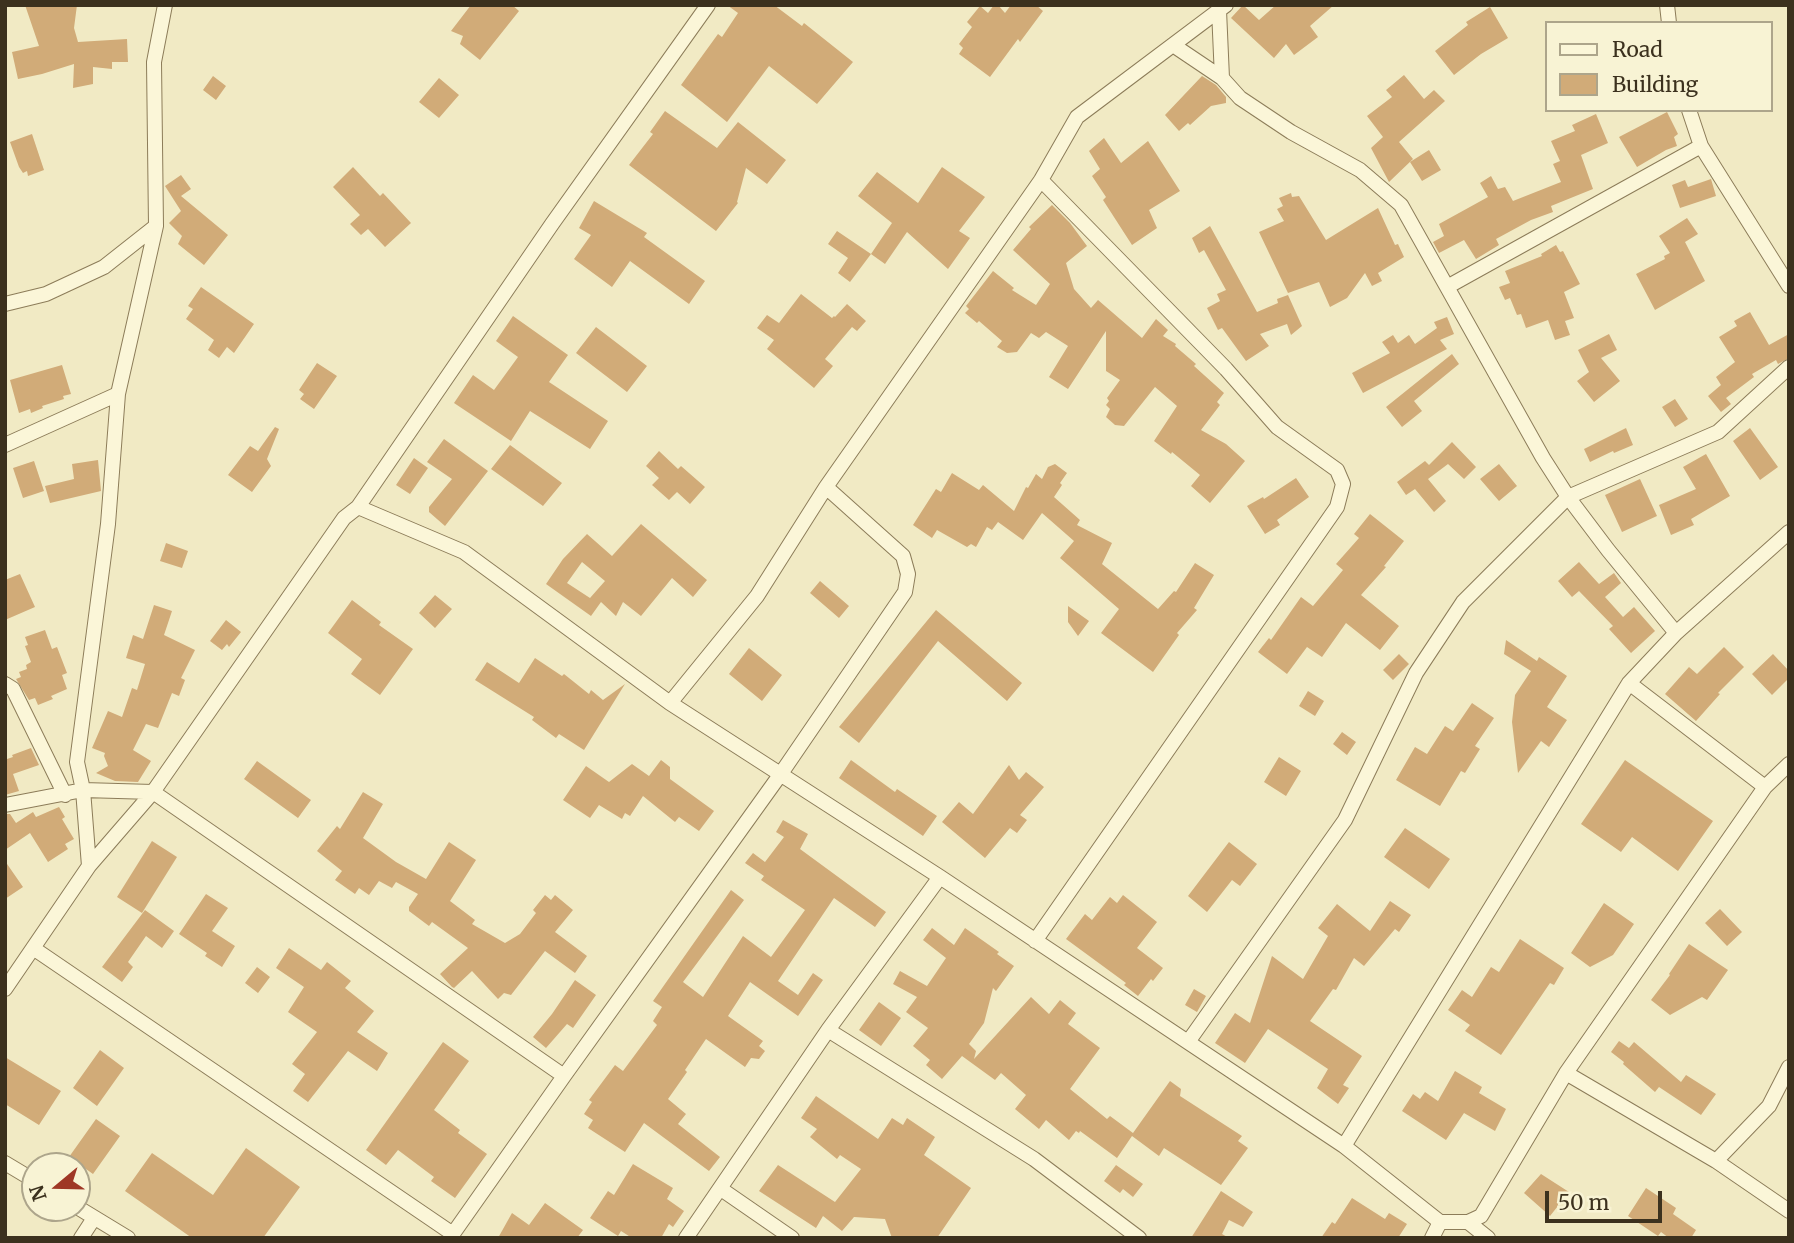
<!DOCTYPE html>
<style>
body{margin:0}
#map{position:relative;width:1794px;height:1243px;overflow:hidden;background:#f1eac4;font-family:Merriweather,serif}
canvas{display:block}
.frame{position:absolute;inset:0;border:7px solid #3c311e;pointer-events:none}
.legend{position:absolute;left:1545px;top:21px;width:228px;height:91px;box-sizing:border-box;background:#f8f3d4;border:2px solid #ada58b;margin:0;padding:9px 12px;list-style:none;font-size:21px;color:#3c311e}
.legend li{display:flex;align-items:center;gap:14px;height:35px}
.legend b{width:35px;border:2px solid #ada58b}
.north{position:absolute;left:21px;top:1152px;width:70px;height:70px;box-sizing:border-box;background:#f8f3d4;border:2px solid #ada58b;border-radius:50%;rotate:251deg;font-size:19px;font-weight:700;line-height:28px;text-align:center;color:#3c311e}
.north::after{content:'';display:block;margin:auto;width:24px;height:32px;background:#9f3725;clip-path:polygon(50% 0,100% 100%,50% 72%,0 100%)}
.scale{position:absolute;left:1545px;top:1191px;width:117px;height:32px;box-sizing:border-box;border:4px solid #3c311e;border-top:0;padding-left:9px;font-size:21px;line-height:24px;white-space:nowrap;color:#3c311e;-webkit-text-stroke:5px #f8f3d4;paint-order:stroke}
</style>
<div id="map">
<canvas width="1794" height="1243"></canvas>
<div class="frame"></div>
<ul class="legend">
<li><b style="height:9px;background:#fbf6d8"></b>Road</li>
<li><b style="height:19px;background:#d1ab78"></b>Building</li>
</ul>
<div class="north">N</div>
<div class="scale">50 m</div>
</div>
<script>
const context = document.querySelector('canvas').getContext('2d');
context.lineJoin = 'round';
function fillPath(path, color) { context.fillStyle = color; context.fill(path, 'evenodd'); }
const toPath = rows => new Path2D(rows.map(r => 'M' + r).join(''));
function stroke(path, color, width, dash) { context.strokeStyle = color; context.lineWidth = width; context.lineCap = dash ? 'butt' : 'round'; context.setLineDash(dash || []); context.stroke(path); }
fillPath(toPath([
 [25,5,77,5,74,28,78,42,127,39,128,62,112,62,112,69,93,67,93,84,73,88,74,64,42,74,18,79,12,52,39,46],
 [471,5,512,5,519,11,480,60,460,44,463,36,451,31],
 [727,5,774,5,802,26,804,23,853,62,817,104,769,66,727,122,681,85,718,34,722,37,738,13],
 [994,5,998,5,1005,13,1011,5,1036,5,1043,11,1020,42,1018,39,990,77,959,54,963,48,959,44,972,27,967,22,980,6,988,13],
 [1243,5,1259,20,1276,5,1334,5,1310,26,1318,37,1294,55,1286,44,1274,58,1231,18],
 [1490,7,1508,38,1481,54,1454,75,1435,51,1468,25,1466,22],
 [1404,75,1424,99,1434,90,1445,101,1399,142,1413,159,1389,182,1371,148,1383,137,1367,116,1392,97,1386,90],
 [213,76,226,86,216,100,203,90],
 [1202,76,1216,85,1226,97,1226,103,1211,106,1190,125,1188,123,1179,131,1165,115],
 [439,78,459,95,439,118,419,102],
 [665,111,717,148,738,122,786,160,767,184,746,168,737,202,738,203,716,231,629,165,653,134,650,132],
 [1667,112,1678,134,1674,137,1677,146,1666,150,1637,167,1619,137],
 [1596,114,1608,143,1581,155,1593,189,1551,206,1553,212,1531,220,1496,239,1499,245,1476,259,1464,240,1439,253,1433,242,1444,236,1439,224,1488,197,1480,183,1491,176,1498,189,1505,187,1513,201,1561,182,1553,164,1560,161,1551,141,1575,131,1572,125],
 [32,134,44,170,28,176,27,171,23,173,19,167,10,142],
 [1104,138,1121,163,1148,141,1180,191,1149,210,1157,228,1132,245,1103,200,1106,197,1092,176,1100,169,1089,151],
 [1429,150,1441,170,1422,181,1410,162],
 [353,167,380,196,383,193,411,223,385,247,368,229,361,235,350,224,360,215,333,187],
 [942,167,985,197,959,231,970,238,948,269,907,232,885,264,871,254,892,223,858,196,877,172,918,203],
 [181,175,191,189,181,196,228,235,204,265,178,244,182,236,169,223,181,211,165,186],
 [1685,180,1688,187,1711,179,1716,196,1680,208,1672,185],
 [1291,193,1292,197,1299,196,1326,240,1378,208,1395,245,1398,244,1404,257,1378,273,1382,281,1372,286,1365,273,1347,298,1330,307,1319,282,1288,293,1259,232,1284,221,1277,209,1283,206,1279,198],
 [594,201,647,233,644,237,705,281,689,304,630,261,612,287,574,259,591,235,579,228],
 [1052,205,1070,223,1087,246,1066,263,1074,289,1091,308,1098,300,1142,338,1156,319,1168,330,1163,336,1176,344,1175,346,1196,364,1194,366,1224,393,1217,402,1220,405,1201,430,1226,444,1245,461,1210,503,1191,486,1200,475,1172,452,1171,454,1154,441,1177,406,1155,387,1124,426,1115,425,1106,417,1110,409,1106,405,1109,401,1107,398,1120,380,1106,371,1106,331,1068,389,1049,377,1068,346,1046,332,1039,338,1031,333,1017,352,1007,353,997,347,1002,341,979,321,977,323,965,313,969,309,966,306,993,271,1014,288,1012,290,1036,305,1050,284,1013,250,1031,229,1029,227],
 [1687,218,1698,234,1685,242,1705,281,1655,310,1636,274,1665,259,1664,256,1670,253,1659,236],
 [1210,226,1257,312,1278,303,1277,299,1288,295,1302,326,1291,335,1287,324,1260,334,1269,346,1246,361,1222,328,1218,330,1207,308,1220,301,1217,294,1226,290,1204,250,1199,253,1192,238],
 [837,231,871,254,850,282,838,273,848,258,828,244],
 [1556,245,1560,252,1563,251,1580,284,1564,292,1574,318,1565,321,1570,335,1555,340,1548,320,1526,328,1521,314,1517,315,1510,298,1505,300,1499,287,1510,283,1505,271,1542,256,1541,254],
 [201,287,254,324,234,353,227,347,219,358,208,350,214,340,186,319,193,309,188,306],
 [801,294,832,318,834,316,835,317,847,304,866,321,857,331,852,327,825,359,833,366,814,388,767,349,774,340,757,328,767,315,779,323],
 [1750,312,1769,345,1789,334,1789,358,1778,364,1776,360,1752,374,1754,377,1726,398,1731,404,1721,412,1708,396,1721,385,1716,377,1735,362,1719,337,1737,326,1734,321],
 [513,316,568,355,549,382,608,421,590,449,530,411,511,441,454,403,473,375,494,390,518,357,496,341],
 [1447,317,1454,334,1440,340,1447,349,1363,393,1352,373,1390,353,1382,342,1393,335,1398,343,1409,335,1415,344,1437,328,1434,322],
 [596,327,647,366,627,392,576,353],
 [1609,334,1617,350,1601,358,1620,381,1594,402,1577,381,1589,372,1578,350],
 [1452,354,1459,364,1414,401,1422,411,1402,427,1386,407],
 [317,363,337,376,314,409,300,399,304,394,299,390],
 [62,365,71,394,63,396,64,399,42,406,43,408,31,413,30,409,19,413,10,380],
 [1675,399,1688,419,1675,427,1662,407],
 [275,427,279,429,267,459,271,466,252,492,228,475,250,446,258,451],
 [1626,428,1633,445,1614,453,1613,451,1590,462,1584,449],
 [1750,428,1778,467,1760,480,1733,441],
 [444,439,488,471,445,526,429,512,429,507,452,479,427,462],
 [1452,442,1476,467,1464,479,1448,464,1428,479,1446,501,1434,512,1415,489,1406,495,1397,482,1425,461,1429,465],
 [510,445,562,483,543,506,491,469],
 [659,451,678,469,681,466,705,487,690,504,677,492,669,500,652,485,659,478,646,466],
 [1706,454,1730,496,1691,519,1694,525,1671,535,1659,505,1696,489,1683,467],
 [414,458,428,468,410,494,396,485],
 [98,460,101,491,50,503,45,486,74,479,72,464],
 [34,461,44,491,23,498,13,468],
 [1055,464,1067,473,1060,483,1062,485,1054,497,1080,520,1077,525,1112,543,1102,564,1158,609,1174,591,1176,592,1195,563,1214,575,1194,608,1197,610,1177,633,1179,635,1153,672,1101,633,1119,609,1060,558,1074,541,1042,513,1023,540,998,522,992,530,987,527,976,547,971,544,967,547,937,530,932,538,913,525,936,489,941,492,952,473,979,490,983,485,1014,511,1026,487,1028,488,1036,474,1042,479,1048,467],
 [1499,464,1517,486,1499,501,1480,479],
 [1296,478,1309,497,1277,520,1280,525,1265,534,1247,506,1263,497,1264,499],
 [1640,479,1657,516,1622,532,1605,495],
 [1370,514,1404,541,1384,566,1386,567,1361,595,1399,626,1380,650,1346,623,1322,657,1307,647,1287,674,1258,652,1269,638,1271,640,1301,597,1313,606,1343,570,1336,564,1359,538,1354,534],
 [641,524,707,580,693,597,672,578,641,616,623,602,616,616,601,602,591,616,546,584,563,559,587,534,612,556],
 [582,562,605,581,590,598,567,583],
 [166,543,188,551,182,568,160,561],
 [1579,562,1599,584,1614,573,1621,583,1605,597,1623,617,1634,607,1655,631,1631,653,1609,629,1613,626,1579,591,1572,597,1558,581],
 [20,574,35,607,5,620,5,580],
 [820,581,849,606,839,618,810,593],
 [435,595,452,609,435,628,419,613],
 [352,600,381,622,379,625,413,649,380,695,351,674,362,659,328,633],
 [154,605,172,611,164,635,195,650,181,678,185,680,179,696,172,693,158,728,146,724,133,750,151,761,138,782,115,781,96,773,108,766,104,756,105,753,92,748,108,711,122,717,132,688,137,690,145,664,126,658,133,635,143,639],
 [1068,606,1089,621,1078,636,1068,622],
 [936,610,1022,683,1007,701,938,641,859,743,839,727],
 [226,620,241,632,229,647,227,644,222,650,210,641],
 [45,630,52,649,57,647,67,673,62,675,67,689,51,696,53,699,38,705,35,698,29,700,16,679,21,677,19,672,27,669,26,665,31,662,25,646,28,645,25,637],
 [1506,640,1537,661,1539,657,1567,676,1547,707,1567,720,1549,747,1541,741,1518,773,1512,722,1515,695,1531,671,1504,654],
 [1724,647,1744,667,1718,693,1720,694,1696,721,1665,694,1689,667,1697,674],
 [749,648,782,675,762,701,729,674],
 [1399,654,1409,664,1393,680,1383,670],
 [1773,654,1789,671,1789,678,1772,695,1752,674],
 [535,658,562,676,564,674,589,694,591,690,603,700,625,684,584,750,559,734,556,738,532,720,534,717,475,680,487,662,519,683],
 [1308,691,1324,701,1315,716,1299,706],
 [1472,703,1494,718,1475,746,1480,749,1465,773,1461,771,1440,806,1396,780,1415,747,1427,754,1445,726,1453,731],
 [1342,732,1356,742,1347,755,1333,744],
 [31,748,39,765,13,774,19,791,5,795,5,757,7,759,13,757,12,755],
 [1279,757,1301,771,1286,796,1264,782],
 [661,760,670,767,670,779,714,811,699,831,679,817,675,822,643,796,630,816,625,813,622,819,599,805,590,818,563,800,586,766,609,782,632,764,649,776],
 [851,760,895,792,897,789,937,816,923,836,839,778],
 [1625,760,1713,821,1678,871,1632,837,1621,852,1581,824],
 [257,761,311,800,298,818,244,779],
 [1009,765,1019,780,1026,772,1044,787,1020,815,1027,820,1017,833,1010,828,985,858,942,822,959,802,973,814],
 [363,792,383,804,363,838,396,862,426,879,449,842,476,860,450,901,475,920,472,924,505,943,520,934,536,913,533,910,545,895,551,900,555,895,573,910,555,932,587,956,575,973,545,951,511,995,504,993,498,999,472,971,454,988,452,987,440,974,468,948,432,922,429,926,409,911,409,907,418,894,396,882,392,888,379,881,369,895,359,888,355,894,335,880,342,871,317,851,337,826,340,829],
 [59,807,65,817,62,819,74,839,65,844,68,849,48,862,30,833,5,850,5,814,10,814,16,823,33,812,36,817],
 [783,820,808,834,800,849,886,912,875,927,834,898,778,981,798,995,813,973,823,980,798,1016,750,982,728,1016,763,1041,759,1046,765,1051,759,1059,751,1058,745,1067,706,1039,685,1070,687,1072,668,1099,686,1114,678,1124,720,1157,709,1171,644,1123,625,1152,588,1128,593,1120,584,1114,592,1102,589,1100,615,1065,623,1071,657,1025,653,1021,662,1007,653,1001,731,890,744,900,683,982,703,997,743,936,771,957,805,910,761,880,764,876,745,863,753,853,765,862,784,837,776,832],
 [1405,828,1450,859,1429,889,1384,857],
 [152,841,177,857,142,913,117,897],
 [1229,842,1257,864,1240,886,1232,880,1207,912,1188,896],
 [5,861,23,887,5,899],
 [206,894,228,908,212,931,235,946,222,967,205,956,207,953,179,934],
 [1123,895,1157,922,1137,948,1163,968,1153,981,1151,979,1138,996,1124,985,1126,983,1066,939,1085,914,1092,920,1110,897,1117,903],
 [1390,901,1411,915,1399,932,1395,929,1364,966,1354,958,1336,990,1333,989,1310,1021,1362,1056,1343,1085,1349,1088,1338,1104,1317,1088,1328,1069,1268,1029,1245,1063,1215,1043,1235,1013,1250,1023,1272,956,1303,979,1328,936,1318,928,1337,904,1370,931],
 [1604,903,1634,924,1613,955,1590,967,1571,953],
 [1720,909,1742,932,1727,946,1705,923],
 [145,910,174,931,162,948,146,936,128,962,133,967,122,982,102,967],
 [932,928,954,945,965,928,999,952,997,954,1014,966,996,991,993,988,984,1023,969,1044,976,1051,974,1059,1031,997,1049,1014,1060,1000,1076,1013,1068,1024,1100,1048,1070,1089,1107,1119,1110,1116,1133,1133,1170,1081,1181,1089,1180,1096,1242,1136,1238,1141,1248,1148,1221,1185,1164,1148,1159,1156,1132,1136,1117,1158,1080,1131,1079,1133,1076,1131,1069,1140,1046,1120,1039,1129,1015,1109,1026,1095,1001,1073,995,1080,962,1056,942,1079,926,1065,930,1060,913,1046,928,1028,906,1012,917,997,893,984,900,971,927,986,946,958,923,940],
 [1520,939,1564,968,1554,985,1550,983,1501,1055,1465,1031,1470,1025,1448,1010,1462,990,1472,997,1491,967,1499,972],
 [1689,944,1728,970,1707,1000,1702,997,1670,1015,1651,1000,1670,975,1669,974],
 [289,948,321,970,327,962,351,981,345,988,374,1011,357,1032,388,1053,377,1071,348,1051,308,1102,293,1091,305,1074,292,1064,317,1032,288,1012,304,987,276,968],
 [257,967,270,977,258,993,245,983],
 [575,980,596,995,573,1028,567,1024,546,1048,533,1037,552,1014],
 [1194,989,1206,996,1197,1012,1185,1005],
 [879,1002,901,1018,881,1046,859,1030],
 [1619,1041,1629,1048,1634,1042,1681,1082,1686,1075,1716,1094,1701,1115,1659,1087,1655,1092,1623,1064,1624,1062,1611,1052],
 [443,1042,469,1061,434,1110,460,1130,458,1133,487,1154,455,1198,431,1181,434,1177,398,1150,386,1165,366,1150],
 [100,1050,124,1068,97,1106,73,1088],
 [5,1057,61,1091,39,1125,5,1104],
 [1455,1071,1482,1087,1479,1093,1506,1109,1495,1131,1464,1113,1446,1140,1402,1111,1413,1094,1420,1099,1425,1092,1438,1101],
 [816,1096,878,1139,892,1118,903,1125,907,1118,935,1137,924,1155,971,1188,937,1238,892,1238,885,1219,854,1217,842,1231,823,1216,816,1228,759,1191,778,1165,835,1202,861,1169,840,1155,837,1159,810,1137,817,1129,801,1118],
 [96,1119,120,1136,93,1174,69,1157],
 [246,1148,300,1187,263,1238,192,1238,125,1191,152,1153,213,1195],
 [633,1164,673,1188,667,1199,684,1211,673,1227,669,1224,661,1238,632,1238,621,1231,618,1236,590,1218,608,1191,614,1195],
 [1116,1165,1143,1184,1133,1197,1123,1189,1120,1193,1104,1181],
 [1541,1174,1569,1192,1550,1216,1524,1193],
 [1646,1188,1676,1208,1673,1214,1696,1230,1691,1238,1669,1238,1661,1232,1658,1236,1628,1216],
 [1221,1191,1253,1212,1243,1227,1229,1220,1222,1234,1229,1238,1191,1238],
 [1352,1198,1385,1219,1389,1213,1407,1224,1398,1238,1321,1238,1332,1222,1335,1224],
 [545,1203,583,1230,577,1238,498,1238,512,1213,529,1225]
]), '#d1ab78');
const street = toPath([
 [1667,5,1669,23],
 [1219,10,1222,78],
 [1173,45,1222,78,1240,98,1291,132,1360,170,1401,205,1543,458,1568,497,1608,550,1676,633],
 [1689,110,1701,146,1789,286],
 [1447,287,1701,146],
 [5,304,46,294,104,267,156,226],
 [5,445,118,394],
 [358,507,552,224,708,5],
 [5,684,13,689,65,795],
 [670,703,940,877,1344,1146,1440,1222],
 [1765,787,1789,764],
 [5,805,83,790,153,792,564,1076],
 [89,866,153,792,344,518,358,507,464,552,670,703,757,596,826,487,1041,180,1077,117,1226,5],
 [1035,941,1337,507,1343,484,1337,470,1277,427,1226,369,1041,180],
 [33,948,453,1234],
 [5,989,89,866,83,790,77,762,108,524,118,394,156,226,154,62,165,5],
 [828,1030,1034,1159,1139,1238],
 [1188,1042,1345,820,1416,673,1463,602,1568,497,1718,432,1789,367],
 [1566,1073,1716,1161,1789,1211],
 [1344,1146,1629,683,1676,633,1789,532],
 [1716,1161,1769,1106,1789,1067],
 [5,1163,35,1181],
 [721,1189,792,1238],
 [77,1207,128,1238],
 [1468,1222,1488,1238],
 [81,1238,94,1218],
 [450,1238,564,1076,780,775,905,592,908,574,903,556,826,487],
 [686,1238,828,1030,940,877],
 [1432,1238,1440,1222,1468,1222,1481,1216,1566,1073,1765,787,1629,683]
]);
stroke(street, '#8c7c59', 16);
stroke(street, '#fbf6d8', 14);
</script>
